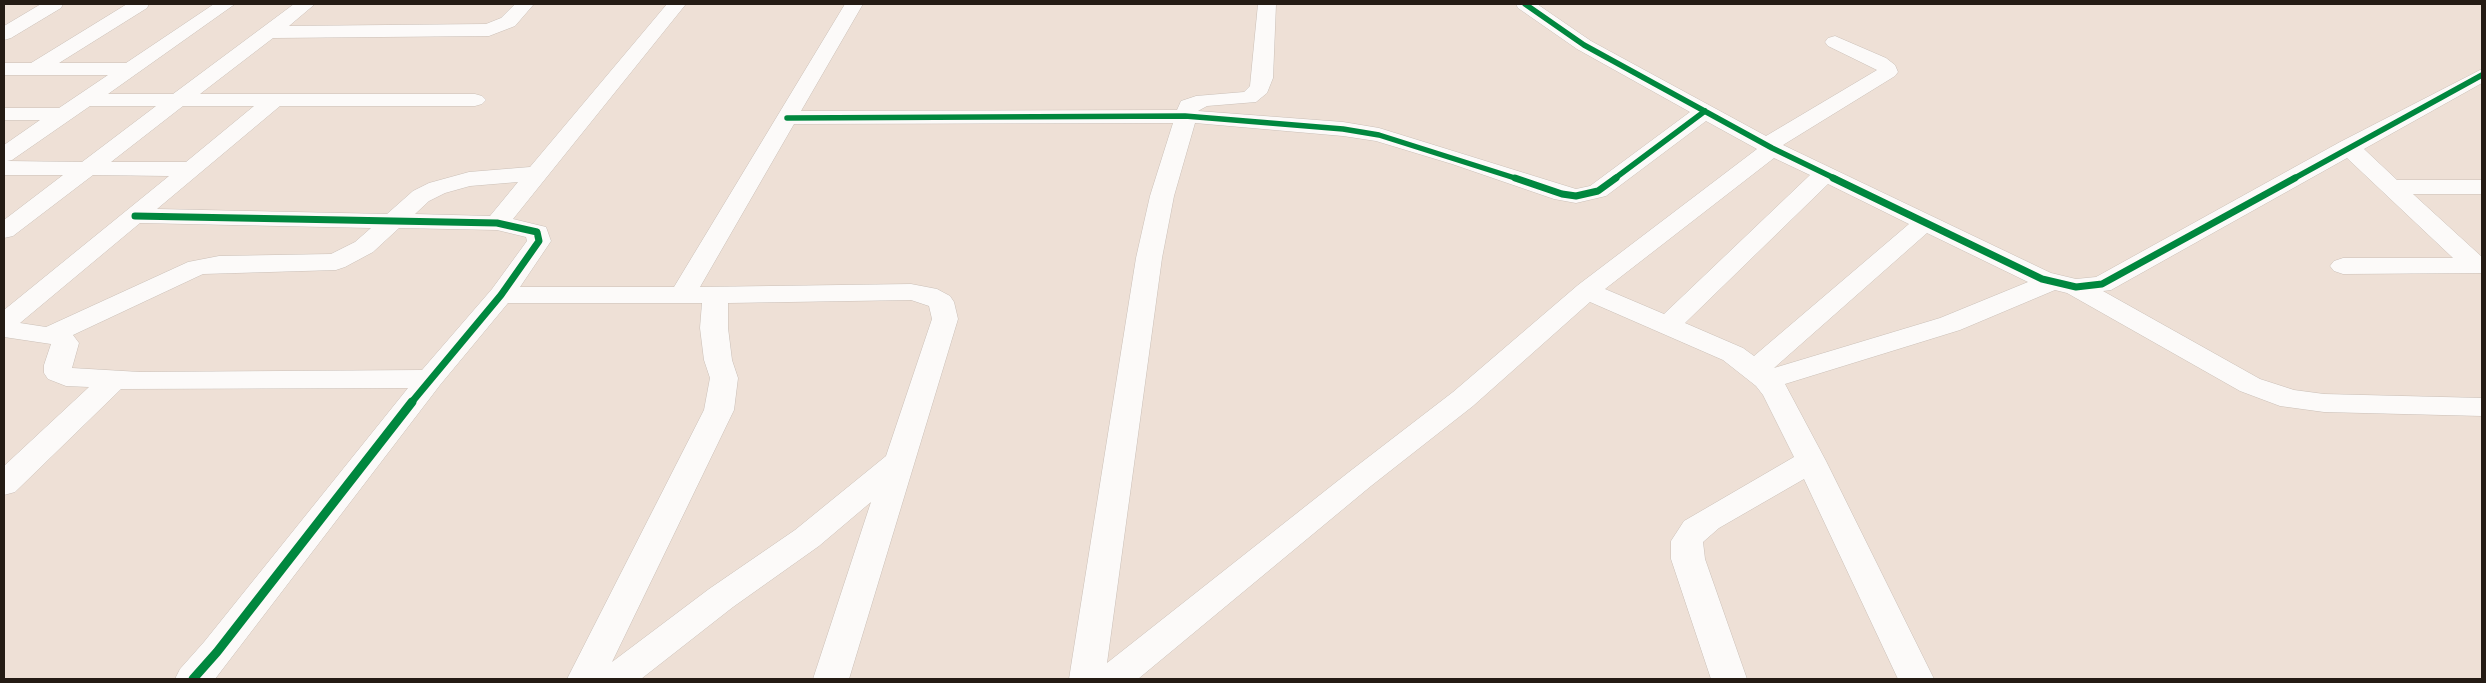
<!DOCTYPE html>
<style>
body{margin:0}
#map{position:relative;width:2486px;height:683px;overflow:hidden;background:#eee0d6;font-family:"Exo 2",sans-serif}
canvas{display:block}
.frame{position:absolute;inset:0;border:5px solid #241b14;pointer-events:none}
</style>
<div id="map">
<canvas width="2486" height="683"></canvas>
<div class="frame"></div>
</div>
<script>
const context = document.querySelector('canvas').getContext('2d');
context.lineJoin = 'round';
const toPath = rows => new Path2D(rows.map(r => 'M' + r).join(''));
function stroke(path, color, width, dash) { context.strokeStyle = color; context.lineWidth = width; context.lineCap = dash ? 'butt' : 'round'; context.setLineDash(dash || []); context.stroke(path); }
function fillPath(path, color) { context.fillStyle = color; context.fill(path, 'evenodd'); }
const minor = toPath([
 [41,4,63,4,61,8,11,38,4,40,4,26,41,4],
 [127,4,149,4,147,8,59,63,126,63,214,4,235,4,108,94,173,94,294,4,315,4,289,26,486,24,501,18,515,4,534,4,515,26,489,36,273,38,200,94,475,94,482,96,486,100,482,104,475,106,280,106,157,209,387,214,413,191,429,183,469,172,530,167,667,4,686,4,513,219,546,227,551,241,520,287,674,287,845,4,863,4,801,111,1177,110,1181,101,1196,96,1244,92,1250,86,1258,4,1276,4,1273,78,1267,93,1256,102,1207,106,1198,111,1343,122,1379,128,1576,189,1590,186,1690,112,1577,49,1518,8,1516,4,1537,4,1591,41,1766,136,1877,70,1828,46,1825,42,1828,38,1835,36,1886,58,1895,65,1898,72,1895,76,1783,145,2051,273,2076,279,2096,277,2340,142,2482,69,2482,83,2364,149,2397,180,2482,180,2482,194,2413,194,2482,257,2482,273,2343,274,2334,271,2330,266,2334,261,2343,258,2453,258,2347,158,2111,290,2103,291,2260,379,2294,390,2324,394,2482,398,2482,416,2324,412,2280,406,2240,391,2067,293,2055,290,1960,330,1785,384,1826,461,1934,679,1898,679,1804,479,1719,528,1703,542,1705,559,1747,679,1711,679,1671,559,1671,541,1684,521,1794,457,1763,395,1756,386,1723,360,1590,302,1473,406,1371,486,1138,679,1069,679,1136,258,1150,196,1173,123,794,124,700,287,911,284,937,289,950,296,954,302,958,319,849,679,813,679,871,502,819,546,733,607,641,679,567,679,704,410,710,378,704,360,700,328,702,303,508,303,440,385,215,679,175,679,180,669,204,642,408,388,121,389,15,492,4,495,4,466,89,387,66,386,48,379,44,373,44,365,51,344,4,337,4,310,169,176,93,175,13,236,4,238,4,220,63,175,4,175,4,145,40,120,4,120,4,108,59,108,108,75,4,75,4,63,31,63,127,4],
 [90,106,156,106,82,162,7,161,12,160,90,106],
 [183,106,254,106,186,162,111,162,183,106],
 [1706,121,1757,149,1578,285,1453,392,1349,472,1107,663,1162,258,1174,196,1195,123,1343,136,1376,141,1452,164,1554,199,1576,203,1606,196,1706,121],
 [1774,158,1810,175,1664,314,1605,289,1774,158],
 [518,182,490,216,415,214,429,201,445,193,470,186,518,182],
 [1828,184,1909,224,1754,356,1743,348,1685,323,1828,184],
 [140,223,371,228,355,242,331,254,219,256,188,262,46,327,20,323,140,223],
 [399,228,497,230,526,237,527,241,492,289,422,370,140,372,72,368,79,343,73,335,203,274,336,270,345,267,373,252,399,228],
 [1927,233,2028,282,1940,318,1774,368,1927,233],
 [911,300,929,306,932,319,886,456,795,530,709,589,612,662,734,410,738,378,732,360,728,328,728,303,911,300]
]);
stroke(minor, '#cabfb7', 1);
fillPath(minor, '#fcfaf9');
stroke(toPath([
 [1525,4,1584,45,1772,148,1836,179],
 [787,118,1185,116,1343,129,1379,135,1518,179],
 [1614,179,1705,111],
 [2293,179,2482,75]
]), '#00873e', 5.5);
stroke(toPath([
 [1515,178,1562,194,1576,196,1598,191,1616,178],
 [1833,178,2042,279,2076,287,2102,284,2295,178],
 [135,216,497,223,537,232,539,241,501,295,411,403]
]), '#00873e', 7);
stroke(toPath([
 [193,679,217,652,412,402]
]), '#00873e', 9);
</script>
